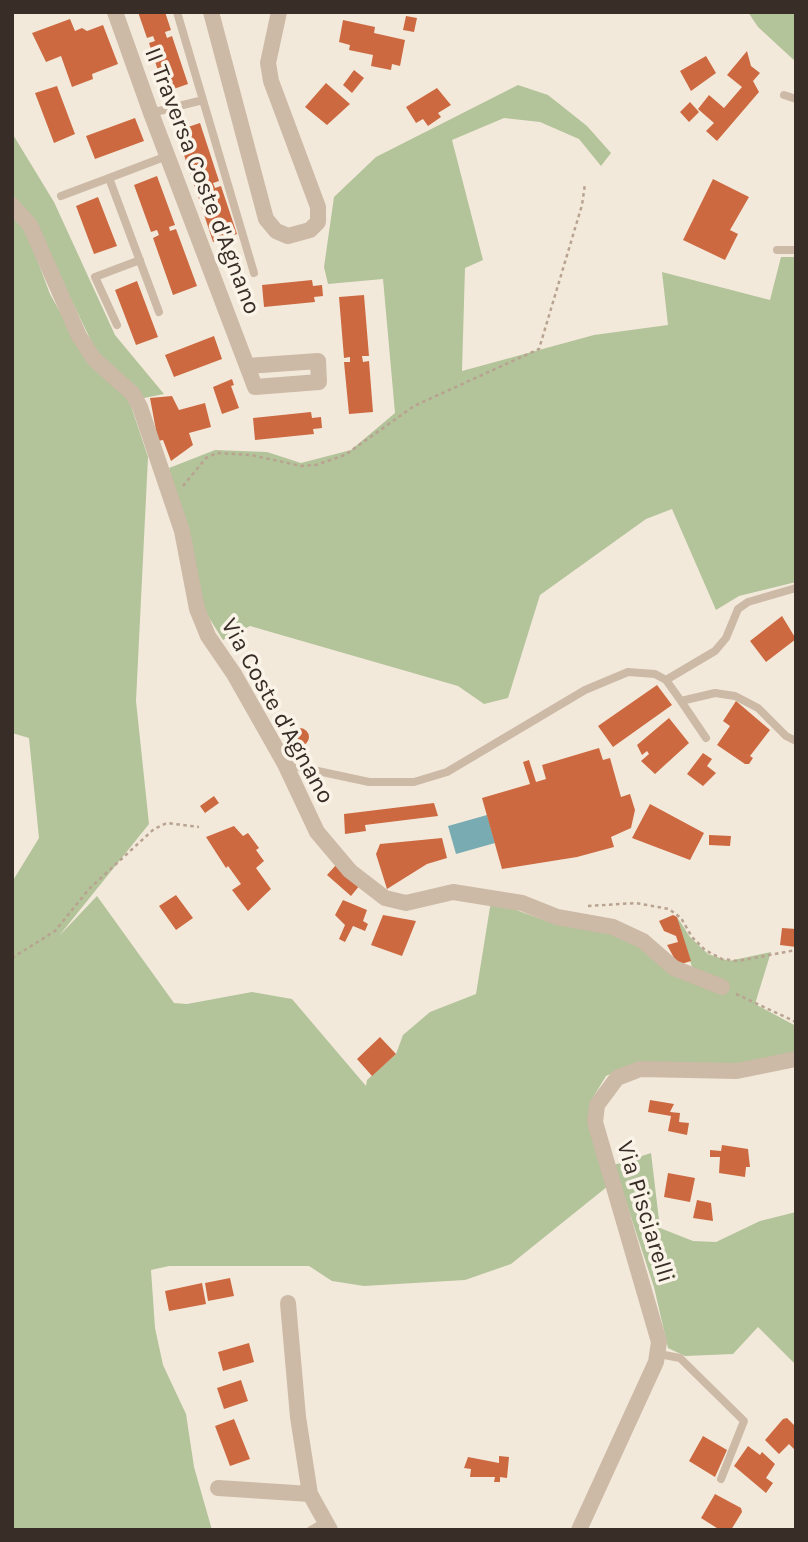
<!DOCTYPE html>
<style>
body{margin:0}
#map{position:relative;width:808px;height:1542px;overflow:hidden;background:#f3e9db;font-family:Karla,sans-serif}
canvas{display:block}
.frame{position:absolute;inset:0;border:14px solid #382d27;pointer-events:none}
</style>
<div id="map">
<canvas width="808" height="1542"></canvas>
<div class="frame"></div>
</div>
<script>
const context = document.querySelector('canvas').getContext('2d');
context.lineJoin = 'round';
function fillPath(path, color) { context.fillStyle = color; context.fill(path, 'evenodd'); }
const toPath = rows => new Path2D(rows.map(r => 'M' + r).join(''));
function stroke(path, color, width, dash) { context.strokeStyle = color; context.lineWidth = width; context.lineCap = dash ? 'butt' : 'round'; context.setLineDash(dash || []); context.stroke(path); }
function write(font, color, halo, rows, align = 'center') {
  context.font = font + ' Karla,sans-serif'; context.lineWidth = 7; context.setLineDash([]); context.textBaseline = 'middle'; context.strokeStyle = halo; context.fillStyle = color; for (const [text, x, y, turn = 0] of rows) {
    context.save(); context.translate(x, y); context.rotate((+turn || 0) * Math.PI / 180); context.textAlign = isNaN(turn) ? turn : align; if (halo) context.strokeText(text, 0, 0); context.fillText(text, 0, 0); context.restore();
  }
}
fillPath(toPath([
 [748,12,796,12,796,62,758,27],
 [518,85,548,95,587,126,611,153,601,166,579,139,540,122,504,118,452,140,483,260,465,268,462,371,594,335,668,325,662,272,770,300,781,257,796,257,796,582,739,596,716,610,672,509,646,519,540,595,508,698,484,704,458,686,250,626,223,640,206,613,169,468,215,450,267,452,301,463,351,450,395,413,383,279,328,284,324,267,334,197,376,157],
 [12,133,54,202,115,335,164,394,144,398,97,353,34,223,12,195],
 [12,216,27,233,50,294,88,362,128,397,148,457,136,701,149,824,59,936,97,896,174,1003,187,1004,252,992,292,999,366,1086,367,1080,396,1054,403,1035,430,1012,476,994,491,901,555,924,606,930,695,977,677,917,690,937,708,954,729,961,771,952,755,1004,796,1026,796,1054,732,1067,624,1068,606,1076,592,1099,608,1186,511,1264,465,1280,364,1286,332,1281,309,1266,169,1266,151,1270,155,1328,163,1365,186,1414,194,1467,212,1530,12,1530,12,882,39,838,29,738,12,733],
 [651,1153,660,1228,693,1241,716,1242,760,1221,796,1212,796,1365,758,1327,733,1354,685,1356,668,1348,654,1287,614,1165]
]), '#b3c39a');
fillPath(toPath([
 [487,815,495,843,456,854,448,826]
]), '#78acb2');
fillPath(toPath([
 [138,12,165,12,171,30,165,32,167,38,172,36,188,84,165,92,149,43,155,41,153,36,147,38],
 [406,16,417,18,414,32,403,30],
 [70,19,75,31,82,28,87,31,103,25,118,64,92,74,93,79,72,87,61,56,46,62,32,33],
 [343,20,375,27,374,33,405,40,400,66,392,64,391,70,371,66,373,55,349,50,350,45,339,42],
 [747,51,751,66,760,73,753,81,759,92,717,141,706,131,714,123,698,109,709,95,724,108,742,87,727,75],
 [706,56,716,73,691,91,680,71],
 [354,70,364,78,352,93,343,85],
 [326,83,350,104,327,125,305,107],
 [57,86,75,134,54,143,35,93],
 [437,88,451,105,438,113,441,117,428,126,423,119,416,123,406,107],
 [690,102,699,112,689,122,680,112],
 [135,118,144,141,95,159,86,136],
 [200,123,219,181,213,183,215,188,221,186,237,234,213,242,197,193,203,191,201,186,195,188,176,131],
 [157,176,175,225,169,227,170,231,176,229,197,286,173,295,153,238,159,235,157,230,151,232,134,185],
 [713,179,749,197,730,230,738,234,725,260,683,240],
 [98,197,117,246,94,254,76,206],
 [312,280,313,286,322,285,323,296,314,297,315,302,264,307,262,285],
 [137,281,158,337,136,345,115,290],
 [364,295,369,356,362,356,363,362,369,361,373,412,349,414,344,362,350,362,350,357,344,358,339,297],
 [214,336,222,359,174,377,165,355],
 [232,379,234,385,231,386,239,408,222,414,213,387],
 [172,396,179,410,205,403,211,427,189,433,193,445,171,461,163,440,158,441,150,398],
 [311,412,312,418,321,417,322,428,313,429,314,434,255,440,253,418],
 [782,616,796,639,766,662,750,641],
 [657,685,672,705,613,747,598,726],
 [736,701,770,730,750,756,753,758,749,764,745,764,717,745,730,726,723,721],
 [669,718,689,743,655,774,641,761,649,754,647,751,642,755,637,745],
 '291 737a9 9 0 1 1 18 0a9 9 0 1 1-18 0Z',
 [599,748,603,760,610,758,621,797,630,794,635,810,631,828,611,837,614,847,577,857,502,869,482,798,530,784,523,762,529,760,536,782,546,779,542,765],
 [703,753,712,759,707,766,716,773,703,786,687,774],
 [214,796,219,803,205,813,200,806],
 [434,803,438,816,365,825,366,831,345,834,344,814],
 [650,804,704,833,690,860,632,838],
 [234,826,243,836,248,833,259,848,256,850,264,861,256,868,271,889,248,911,232,890,241,884,228,866,226,868,206,837],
 [709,835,731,836,730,846,709,845],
 [442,838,447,858,427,864,387,889,376,854,380,844],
 [336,865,360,885,351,896,327,875],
 [176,895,193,918,176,930,159,906],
 [343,900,367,910,363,921,368,924,365,931,353,926,345,942,339,939,345,925,335,915],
 [383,915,416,921,402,956,371,945],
 [673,915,677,917,691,961,678,965,667,945,678,942,676,936,664,931,659,921],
 [782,928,796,929,796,947,780,945],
 [380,1037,396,1054,372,1076,357,1059],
 [650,1100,674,1104,670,1112,680,1113,679,1122,689,1123,687,1135,668,1131,671,1116,648,1112],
 [722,1145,748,1149,750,1167,746,1167,745,1177,719,1173,720,1157,710,1157,710,1150,721,1151],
 [668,1173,695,1178,690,1202,664,1197],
 [697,1200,711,1203,713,1221,693,1218],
 [230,1278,234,1296,208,1301,205,1283],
 [202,1283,206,1304,169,1311,165,1291],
 [249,1343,254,1362,223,1371,218,1352],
 [241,1380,248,1401,224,1409,217,1388],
 [787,1418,796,1427,796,1451,789,1444,779,1454,765,1440,783,1419],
 [234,1419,250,1459,230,1466,215,1426],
 [703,1436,727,1450,715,1477,689,1461],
 [748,1446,760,1455,762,1452,775,1464,766,1478,773,1483,766,1493,734,1466],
 [499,1456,509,1457,507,1478,500,1477,500,1482,494,1482,495,1477,470,1477,471,1469,464,1468,468,1457,499,1463],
 [715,1494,741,1508,742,1512,731,1530,720,1530,701,1518]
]), '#cc6940');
stroke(toPath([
 [183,486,206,458,217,453,251,455,301,466,316,465,345,455,414,406,539,349,582,205,585,184],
 [588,906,636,903,669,909,681,918,692,937,705,950,722,959,738,961,796,950],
 [12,958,55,931,89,889,154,829,167,823,199,827],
 [736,994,796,1022]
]), '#b8a390', 2.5, [3.5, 3.5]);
stroke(toPath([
 [177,12,254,273],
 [784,95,796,99],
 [151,113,203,100],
 [61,196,109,178],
 [777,250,796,250],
 [159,312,109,178,167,156],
 [117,325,95,277,140,260],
 [666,680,715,651,726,638,738,609,748,602,796,588],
 [681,701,706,738],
 [285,764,369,782,414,782,447,772,585,690,628,672,655,674,666,680,681,701,715,693,735,696,758,708,786,736,796,741],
 [659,1354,680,1358,744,1421,721,1479],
 [311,1530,325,1522]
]), '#ccb9a6', 8);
stroke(toPath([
 [115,12,151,113,255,387,319,382,318,361,247,366],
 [211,12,266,219,276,231,288,236,310,230,318,222,318,207,271,81,268,63,279,12],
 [12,205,30,225,79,336,94,359,133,394,140,407,182,531,197,609,208,636,234,674,285,764,317,832,350,871,385,898,406,903,453,892,522,903,557,917,613,927,643,941,674,968,722,987],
 [288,1303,298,1417,310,1494,330,1530],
 [218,1488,310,1494],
 [579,1530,656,1362,659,1342,595,1122,597,1105,617,1078,640,1069,737,1071,796,1059]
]), '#ccb9a6', 16);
write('24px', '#382d27', '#faf3e8', [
 ["II Traversa Coste d'Agnano",202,181,69],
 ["Via Coste d'Agnano",277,711,61],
 ["Via Pisciarelli",645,1212,73]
]);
</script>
